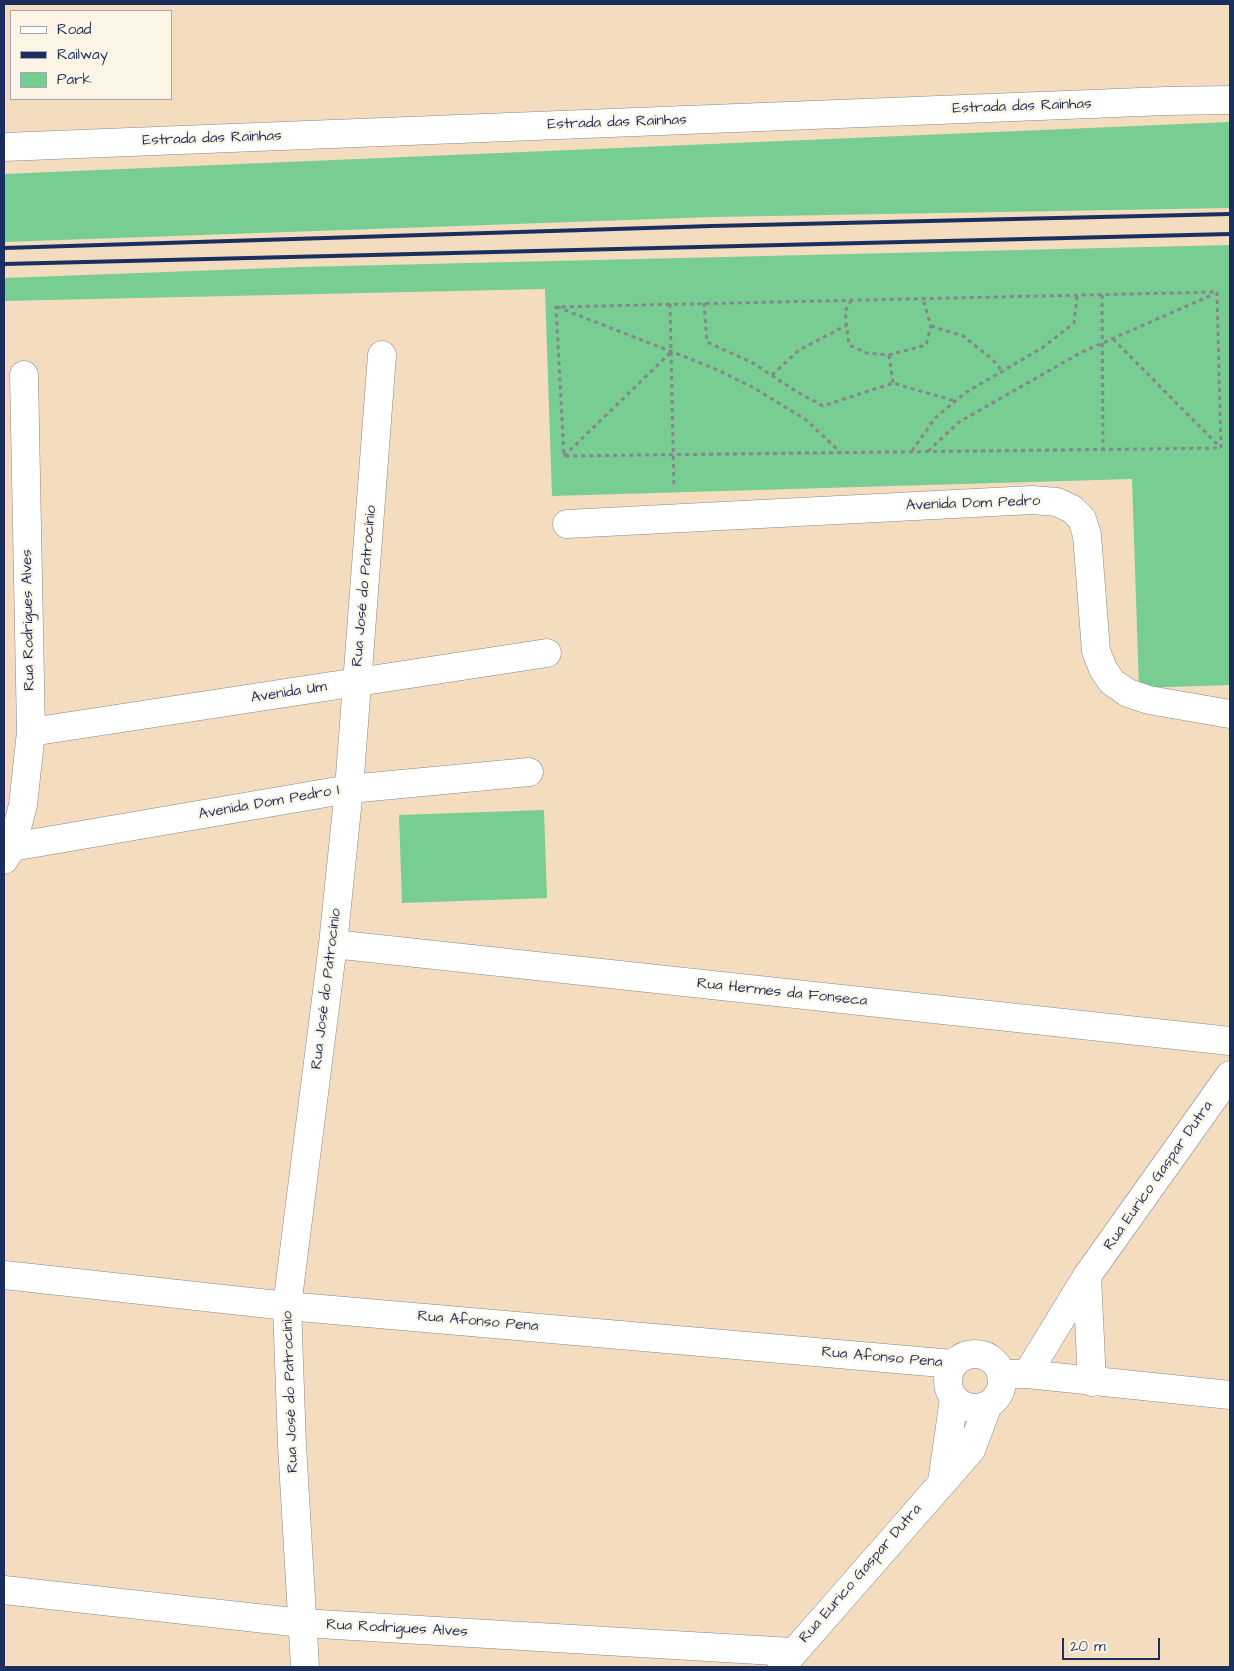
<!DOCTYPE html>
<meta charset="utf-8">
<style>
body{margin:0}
#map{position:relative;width:1234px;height:1671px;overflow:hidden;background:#f3ddbe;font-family:"Architects Daughter",sans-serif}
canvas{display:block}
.frame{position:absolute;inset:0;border:5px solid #1b2f5e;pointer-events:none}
.legend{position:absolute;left:10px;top:10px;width:162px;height:90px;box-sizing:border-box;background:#fcf5e5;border:1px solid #a2a6af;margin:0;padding:6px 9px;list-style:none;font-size:15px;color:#1b2f5e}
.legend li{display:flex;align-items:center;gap:10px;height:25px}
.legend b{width:25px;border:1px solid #a2a6af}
.scale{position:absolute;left:1062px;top:1638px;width:98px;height:22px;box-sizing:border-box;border:2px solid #1b2f5e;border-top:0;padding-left:6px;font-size:15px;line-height:18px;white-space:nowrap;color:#1b2f5e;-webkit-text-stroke:4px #fcf5e5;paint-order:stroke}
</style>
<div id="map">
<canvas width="1234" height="1671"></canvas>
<div class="frame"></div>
<ul class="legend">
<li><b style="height:6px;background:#fff"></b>Road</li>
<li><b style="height:6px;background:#1b2f5e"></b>Railway</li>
<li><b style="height:14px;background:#78ce92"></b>Park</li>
</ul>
<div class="scale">20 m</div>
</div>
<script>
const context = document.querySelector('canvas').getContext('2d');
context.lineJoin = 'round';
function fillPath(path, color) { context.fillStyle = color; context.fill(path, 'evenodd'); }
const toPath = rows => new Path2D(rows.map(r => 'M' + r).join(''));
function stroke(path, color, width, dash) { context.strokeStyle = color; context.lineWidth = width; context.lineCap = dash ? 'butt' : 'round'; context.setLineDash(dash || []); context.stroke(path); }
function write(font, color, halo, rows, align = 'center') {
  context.font = font + ' "Architects Daughter",sans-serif'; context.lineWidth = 4.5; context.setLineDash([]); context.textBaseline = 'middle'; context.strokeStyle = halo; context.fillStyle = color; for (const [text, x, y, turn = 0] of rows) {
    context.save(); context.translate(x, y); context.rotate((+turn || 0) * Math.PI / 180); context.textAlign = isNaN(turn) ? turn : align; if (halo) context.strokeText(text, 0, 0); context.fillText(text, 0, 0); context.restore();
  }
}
fillPath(toPath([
 [1230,122,1230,208,713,217,4,242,4,174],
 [1230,245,1230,685,1139,688,1132,479,552,496,545,289,4,301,4,278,300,267],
 [544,810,547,898,402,903,399,815]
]), '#78ce92');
const minor = toPath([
 [4,147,1166,101,1230,100],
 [567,524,1032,500,1057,502,1072,509,1082,519,1087,535,1096,651,1103,669,1112,682,1128,693,1149,700,1230,714],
 [31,732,547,653],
 [12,847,349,789,529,772],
 [4,860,12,847,23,805,31,732,24,375],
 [333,944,1230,1041],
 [4,1275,287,1306,953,1364],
 [1087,1276,1092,1382],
 '948 1381a27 27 0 1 1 54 0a27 27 0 1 1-54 0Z',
 [1001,1374,1027,1374,1230,1395],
 [1027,1374,1087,1276,1230,1075],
 [942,1482,954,1399],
 [4,1590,302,1623,792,1652],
 [782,1666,971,1450,988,1405],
 [305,1667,292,1445,287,1306,333,944,349,789,382,355]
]);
stroke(minor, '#87868e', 29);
stroke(toPath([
 [1217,292,1221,448,564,456,556,307,1217,292],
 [1102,295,1103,450],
 [851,300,845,312,849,345,867,353,889,355,926,345,931,326,923,299],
 [704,303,707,342,753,363,797,392,823,406,893,383,955,401],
 [670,304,674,488],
 [557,307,711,367,754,388,805,419,841,453],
 [931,326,963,336,992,359,1002,371],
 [1113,339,1221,448],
 [889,355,893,383],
 [772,375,799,350,847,325],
 [912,451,935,418,965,393,1042,348,1074,323,1077,296],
 [928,451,959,422,1080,353,1214,294],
 [564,456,671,352]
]), '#87868e', 3, [4, 4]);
stroke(minor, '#fff', 28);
stroke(toPath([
 [4,248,712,226,1230,214],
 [4,264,1230,234]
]), '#1b2f5e', 4);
write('15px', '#1b2f5e', '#fcf5e5', [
 ["Estrada das Rainhas",1022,107,-2],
 ["Estrada das Rainhas",617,123,-2],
 ["Estrada das Rainhas",212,139,-2],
 ["Avenida Dom Pedro",973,504,-2],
 ["Rua José do Patrocínio",365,586,-85],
 ["Rua Rodrigues Alves",29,620,-91],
 ["Avenida Um",289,693,-9],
 ["Avenida Dom Pedro I",269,803,-10],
 ["Rua José do Patrocínio",327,989,-83],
 ["Rua Hermes da Fonseca",782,993,6],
 ["Rua Eurico Gaspar Dutra",1159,1176,-55],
 ["Rua Afonso Pena",478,1322,5],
 ["Rua Afonso Pena",882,1358,5],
 ["Rua José do Patrocínio",291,1392,-92],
 ["Rua Eurico Gaspar Dutra",861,1574,-49],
 ["Rua Rodrigues Alves",397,1629,3]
]);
</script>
